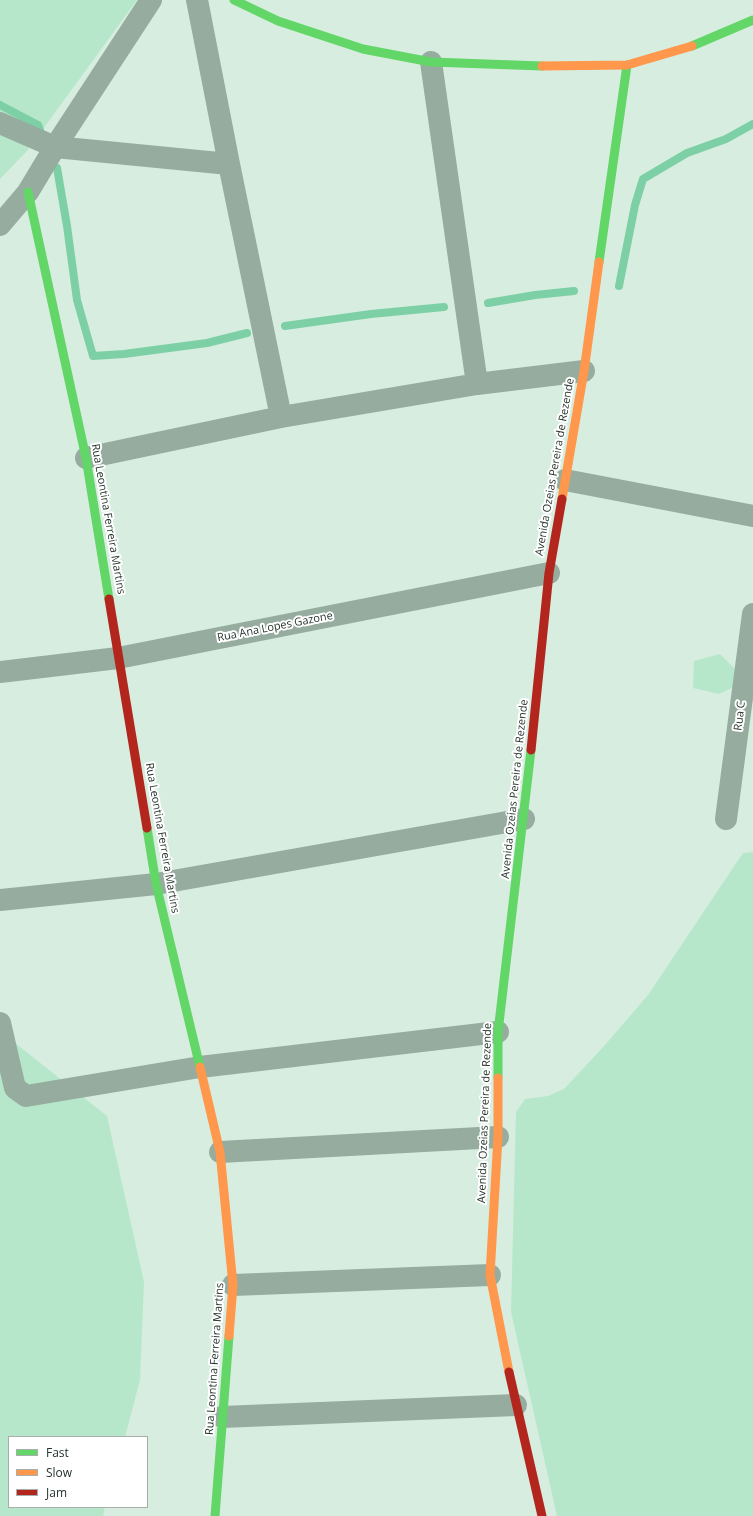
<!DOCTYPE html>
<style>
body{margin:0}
#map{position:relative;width:753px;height:1516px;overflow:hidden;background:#d7ede0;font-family:"Open Sans",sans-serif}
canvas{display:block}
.legend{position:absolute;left:8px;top:1436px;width:140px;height:72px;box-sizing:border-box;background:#fff;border:1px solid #a8aeab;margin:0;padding:5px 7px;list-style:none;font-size:12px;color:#26342c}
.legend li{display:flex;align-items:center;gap:8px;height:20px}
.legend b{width:20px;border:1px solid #a8aeab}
</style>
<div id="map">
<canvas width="753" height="1516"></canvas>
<ul class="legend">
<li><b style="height:5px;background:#63d668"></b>Fast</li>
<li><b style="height:5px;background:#ff974d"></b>Slow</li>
<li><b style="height:5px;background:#b3261e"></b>Jam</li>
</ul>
</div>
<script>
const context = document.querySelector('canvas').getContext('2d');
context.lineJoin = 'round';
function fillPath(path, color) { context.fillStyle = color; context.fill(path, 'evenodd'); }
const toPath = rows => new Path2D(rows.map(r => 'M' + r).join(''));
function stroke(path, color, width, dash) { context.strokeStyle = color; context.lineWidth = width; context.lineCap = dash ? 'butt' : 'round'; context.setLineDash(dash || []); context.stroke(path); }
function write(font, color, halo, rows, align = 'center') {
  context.font = font + ' "Open Sans",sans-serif'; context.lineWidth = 4; context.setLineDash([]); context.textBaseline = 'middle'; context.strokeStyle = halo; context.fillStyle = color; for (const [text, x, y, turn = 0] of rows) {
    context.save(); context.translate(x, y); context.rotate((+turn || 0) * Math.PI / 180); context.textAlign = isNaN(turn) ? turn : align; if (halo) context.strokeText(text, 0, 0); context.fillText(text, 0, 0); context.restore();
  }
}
fillPath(toPath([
 [0,0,137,0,27,151,0,179],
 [720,654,735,669,734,687,719,694,693,688,694,661],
 [753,852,753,1516,557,1516,511,1312,516,1112,525,1099,548,1096,564,1089,605,1045,648,995,743,853],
 [0,1031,107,1116,144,1282,140,1380,125,1437,9,1437,9,1507,105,1507,103,1516,0,1516]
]), '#b7e7cb');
stroke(toPath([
 [0,105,38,125,40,130],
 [57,168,67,226,77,300,93,356,124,354,207,343,247,333],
 [619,286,635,205,643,179,687,153,726,139,753,124],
 [488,303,535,295,574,291],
 [285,326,371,314,444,307]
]), '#7dd0a6', 8);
stroke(toPath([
 [197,0,229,164,281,417],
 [431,62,477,384],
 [0,123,55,147,229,164],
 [0,225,28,192,55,147,151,0],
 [86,458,281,417,477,384,584,371],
 [565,480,753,516],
 [0,672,118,658,549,573],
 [726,819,753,614],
 [0,900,156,884,524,819],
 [0,1023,15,1088,26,1096,200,1067,498,1032],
 [220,1152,498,1137],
 [233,1285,490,1275],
 [222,1417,516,1405]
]), '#96ac9f', 22);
stroke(toPath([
 [234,0,278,21,363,49,431,62,542,66],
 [692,46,753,20],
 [28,192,86,458,109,599],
 [599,262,627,65],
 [147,828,156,884,200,1067],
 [498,1078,498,1032,531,750],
 [215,1516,229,1336]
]), '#63d668', 9);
stroke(toPath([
 [542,66,627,65,692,46],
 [562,499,584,371,599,262],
 [200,1067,220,1152,233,1285,229,1336],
 [498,1078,498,1137,490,1275,509,1372]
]), '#ff974d', 9);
stroke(toPath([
 [109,599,147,828],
 [531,750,549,573,562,499],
 [509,1372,542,1516]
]), '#b3261e', 9);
write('11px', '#26342c', '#fff', [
 ["Avenida Ozeias Pereira de Rezende",555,467,-80],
 ["Rua Leontina Ferreira Martins",108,519,80],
 ["Rua Ana Lopes Gazone",275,627,-11],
 ["Rua C",740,716,-83],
 ["Avenida Ozeias Pereira de Rezende",515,789,-84],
 ["Rua Leontina Ferreira Martins",162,838,80],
 ["Avenida Ozeias Pereira de Rezende",485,1113,-88],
 ["Rua Leontina Ferreira Martins",215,1359,-86]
]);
</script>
